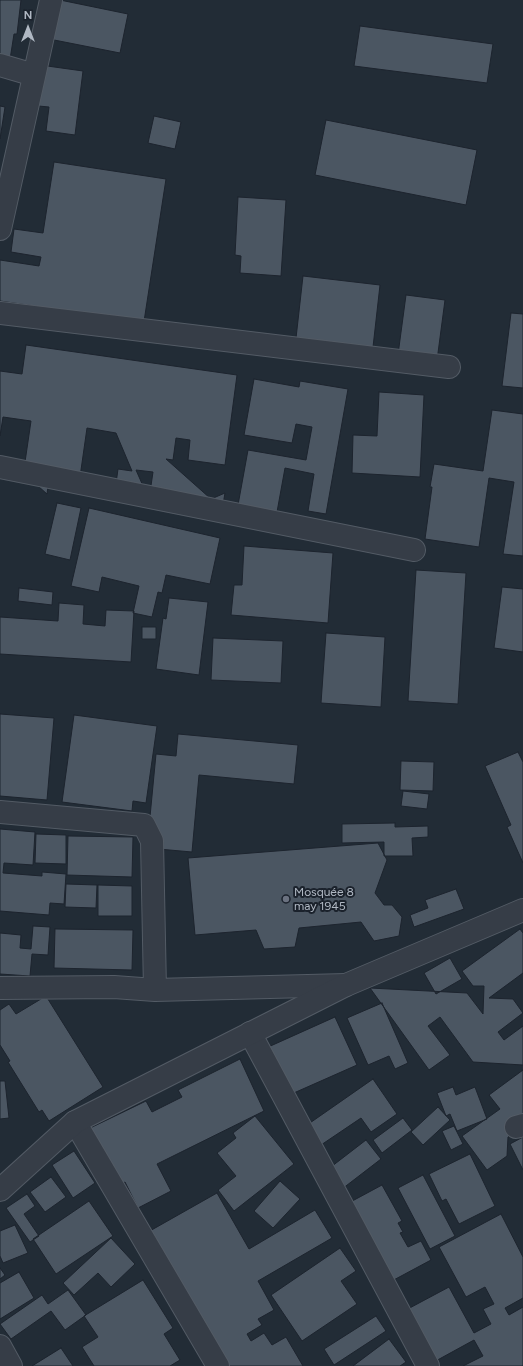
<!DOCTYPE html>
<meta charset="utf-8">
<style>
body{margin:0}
#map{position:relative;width:523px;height:1366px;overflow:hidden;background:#222c36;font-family:Figtree,sans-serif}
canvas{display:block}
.north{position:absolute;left:8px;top:8px;width:40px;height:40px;-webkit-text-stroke:3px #1b222c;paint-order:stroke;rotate:0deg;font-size:11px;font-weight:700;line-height:16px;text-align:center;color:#b0b8c3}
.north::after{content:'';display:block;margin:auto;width:14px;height:18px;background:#b0b8c3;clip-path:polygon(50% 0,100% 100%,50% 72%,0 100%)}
</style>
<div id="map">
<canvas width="523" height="1366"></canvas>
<div class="north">N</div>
</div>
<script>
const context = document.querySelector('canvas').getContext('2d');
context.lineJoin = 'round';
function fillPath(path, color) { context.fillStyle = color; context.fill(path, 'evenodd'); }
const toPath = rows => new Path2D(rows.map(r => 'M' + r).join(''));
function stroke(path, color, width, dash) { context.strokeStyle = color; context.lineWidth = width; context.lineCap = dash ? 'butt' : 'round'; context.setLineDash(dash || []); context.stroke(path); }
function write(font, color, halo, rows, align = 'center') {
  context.font = font + ' Figtree,sans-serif'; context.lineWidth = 4; context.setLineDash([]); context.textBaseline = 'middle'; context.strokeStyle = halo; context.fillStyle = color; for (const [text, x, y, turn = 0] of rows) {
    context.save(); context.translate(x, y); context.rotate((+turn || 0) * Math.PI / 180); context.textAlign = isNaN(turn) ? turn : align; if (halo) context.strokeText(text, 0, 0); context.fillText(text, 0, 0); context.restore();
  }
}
const building = toPath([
 [0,0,21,0,17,34,14,34,9,66,0,65,0,0],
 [60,0,128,14,120,53,44,38,60,0],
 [360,26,493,44,487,83,354,66,360,26],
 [33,64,83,71,75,135,46,131,49,107,28,105,33,64],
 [0,106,5,107,0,139,0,106],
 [154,116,181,122,175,149,148,143,154,116],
 [326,120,477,150,466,205,315,175,326,120],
 [54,162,166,179,143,328,75,312,0,301,0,260,39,266,41,257,11,252,14,229,43,233,54,162],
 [238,197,286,200,281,276,240,273,241,256,235,255,238,197],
 [303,276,380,285,372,356,295,347,303,276],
 [406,295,445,300,436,368,397,362,406,295],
 [511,313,523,314,523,388,502,386,511,313],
 [26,345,237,375,225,465,188,460,190,440,176,438,173,460,166,459,211,499,225,493,221,516,148,506,153,472,136,470,147,495,115,491,118,469,132,471,116,433,87,428,79,484,49,479,47,494,9,460,25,462,31,421,3,417,0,436,0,371,22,374,26,345],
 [254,379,299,387,300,381,348,389,326,514,308,511,314,474,285,468,275,523,236,516,248,450,306,460,312,427,296,424,292,443,244,435,254,379],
 [379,392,424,395,420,477,352,473,353,435,377,436,379,392],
 [492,410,523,414,523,556,503,554,514,482,489,478,479,547,425,539,432,487,430,487,434,464,483,471,492,410],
 [57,503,81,508,70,560,45,554,57,503],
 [89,508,220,538,210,584,166,575,162,593,158,592,152,617,133,613,139,586,102,577,99,592,71,586,89,508],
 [244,546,333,553,328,623,231,615,234,585,242,585,244,546],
 [416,570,466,573,458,704,408,701,416,570],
 [502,587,523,589,523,652,494,648,502,587],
 [19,588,53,592,52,605,18,601,19,588],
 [169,598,208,602,199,675,156,669,163,618,166,619,169,598],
 [59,603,84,605,83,624,105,626,106,610,134,611,131,662,0,654,0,617,58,621,59,603],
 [142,627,156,627,156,639,142,639,142,627],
 [326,633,385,637,381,707,321,703,326,633],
 [213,638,283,641,281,683,211,680,213,638],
 [0,714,54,718,47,800,0,796,0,714],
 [74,715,157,726,146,803,133,801,132,811,62,802,74,715],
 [178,734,298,745,294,784,199,775,192,852,147,848,156,754,176,756,178,734],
 [518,752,523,762,523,863,507,827,511,825,485,766,518,752],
 [401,761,434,762,433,791,400,790,401,761],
 [403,791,429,794,427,809,401,806,403,791],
 [395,823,395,827,428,826,428,837,412,838,413,856,384,856,384,842,342,843,342,824,395,823],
 [0,829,35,832,33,865,4,863,3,873,42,876,42,872,66,874,64,904,50,903,49,915,0,911,0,829],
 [36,834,66,835,66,864,35,863,36,834],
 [68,836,133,837,132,877,67,875,68,836],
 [378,843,387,860,375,893,384,905,392,905,402,917,399,936,374,941,361,922,299,928,295,947,264,949,256,930,195,935,188,858,378,843],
 [66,884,97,885,96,908,65,907,66,884],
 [98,885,132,886,132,916,98,916,98,885],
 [456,889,464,909,414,927,410,915,428,908,425,900,456,889],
 [33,926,50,927,48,955,32,954,30,976,0,974,0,933,21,935,20,948,31,949,33,926],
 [55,929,133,930,132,970,54,968,55,929],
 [520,929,523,933,523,973,489,998,513,999,523,1013,498,1032,504,1040,523,1026,523,1065,473,1062,440,1017,428,1026,450,1055,429,1070,370,988,467,993,483,1014,484,986,473,986,462,971,520,929],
 [450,958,462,979,436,994,424,973,450,958],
 [46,996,103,1087,49,1121,42,1110,39,1112,8,1062,10,1061,0,1045,0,1010,9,1004,16,1014,46,996],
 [382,1003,408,1063,395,1069,389,1056,368,1065,347,1018,382,1003],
 [335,1017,357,1065,287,1096,266,1048,335,1017],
 [240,1059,264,1111,157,1164,171,1191,138,1208,125,1182,113,1188,84,1131,146,1101,152,1112,182,1097,178,1090,240,1059],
 [523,1070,523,1126,508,1137,507,1156,487,1170,462,1136,500,1109,489,1095,523,1070],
 [373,1079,397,1114,371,1132,361,1118,321,1145,307,1125,373,1079],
 [0,1081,5,1081,9,1118,0,1119,0,1081],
 [453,1087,456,1095,475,1087,487,1119,457,1131,450,1114,446,1116,437,1093,453,1087],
 [438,1107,450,1120,423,1145,411,1132,438,1107],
 [255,1116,294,1164,234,1211,218,1190,236,1176,217,1153,236,1138,233,1133,255,1116],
 [403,1118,412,1130,382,1153,373,1140,403,1118],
 [454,1126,463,1144,451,1150,442,1131,454,1126],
 [523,1137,523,1170,510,1144,523,1137],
 [366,1140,381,1159,342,1189,327,1170,366,1140],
 [74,1151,95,1183,73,1198,52,1165,74,1151],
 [470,1154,495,1206,459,1224,446,1199,442,1201,429,1174,470,1154],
 [423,1175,455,1236,430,1249,398,1188,423,1175],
 [51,1177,66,1197,45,1212,30,1192,51,1177],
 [280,1181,300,1199,273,1228,254,1211,280,1181],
 [382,1185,402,1221,398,1223,403,1232,400,1233,408,1247,421,1241,431,1260,390,1282,343,1206,382,1185],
 [217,1193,249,1249,315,1210,332,1238,258,1281,274,1310,258,1319,262,1325,247,1334,251,1341,264,1333,272,1345,286,1337,303,1366,219,1366,148,1232,217,1193],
 [27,1194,35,1206,24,1214,39,1236,30,1242,6,1208,27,1194],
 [89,1201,113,1236,56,1274,33,1239,89,1201],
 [501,1214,523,1257,523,1298,505,1308,509,1315,523,1307,523,1366,463,1366,483,1356,474,1340,432,1363,404,1311,449,1287,474,1333,491,1324,483,1309,494,1304,485,1287,466,1297,439,1247,501,1214],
 [15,1225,28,1253,3,1263,0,1256,0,1231,15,1225],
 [111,1238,135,1264,111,1287,98,1273,74,1295,63,1283,111,1238],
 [340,1248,356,1271,341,1281,357,1304,302,1341,271,1295,340,1248],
 [0,1268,5,1275,0,1279,0,1268],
 [19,1272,34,1298,0,1319,0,1283,19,1272],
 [143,1280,173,1328,164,1334,180,1360,170,1366,94,1366,82,1347,98,1337,84,1316,143,1280],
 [68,1290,86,1315,65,1330,51,1311,11,1339,0,1324,42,1295,48,1304,68,1290],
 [376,1316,386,1331,334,1365,324,1349,376,1316],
 [389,1339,406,1362,400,1366,353,1366,389,1339],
 [61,1348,73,1366,32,1366,61,1348]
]);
fillPath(building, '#4b5662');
stroke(building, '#1d242e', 1);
const minor = toPath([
 [0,65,34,75],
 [0,229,51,0],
 [0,313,449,367],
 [0,467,414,550],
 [0,812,144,825,152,841,155,990],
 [0,988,114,987,155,990,346,985],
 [250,1033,428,1366],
 [75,1122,218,1366],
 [516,1127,523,1125],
 [0,1346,11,1366]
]);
const tertiary = toPath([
 [0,1190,75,1122,346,985,523,910]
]);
stroke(minor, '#535b65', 24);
stroke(tertiary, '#535b65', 24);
stroke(minor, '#363d47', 22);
stroke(tertiary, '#363d47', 22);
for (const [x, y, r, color] of [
 [286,899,4,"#6b7280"]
]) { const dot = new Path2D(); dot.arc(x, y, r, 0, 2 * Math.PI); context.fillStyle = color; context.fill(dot); stroke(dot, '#1b222c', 1.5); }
write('12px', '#b0b8c3', '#1b222c', [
 ["Mosquée 8",294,892],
 ["may 1945",294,906]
], 'left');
</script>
